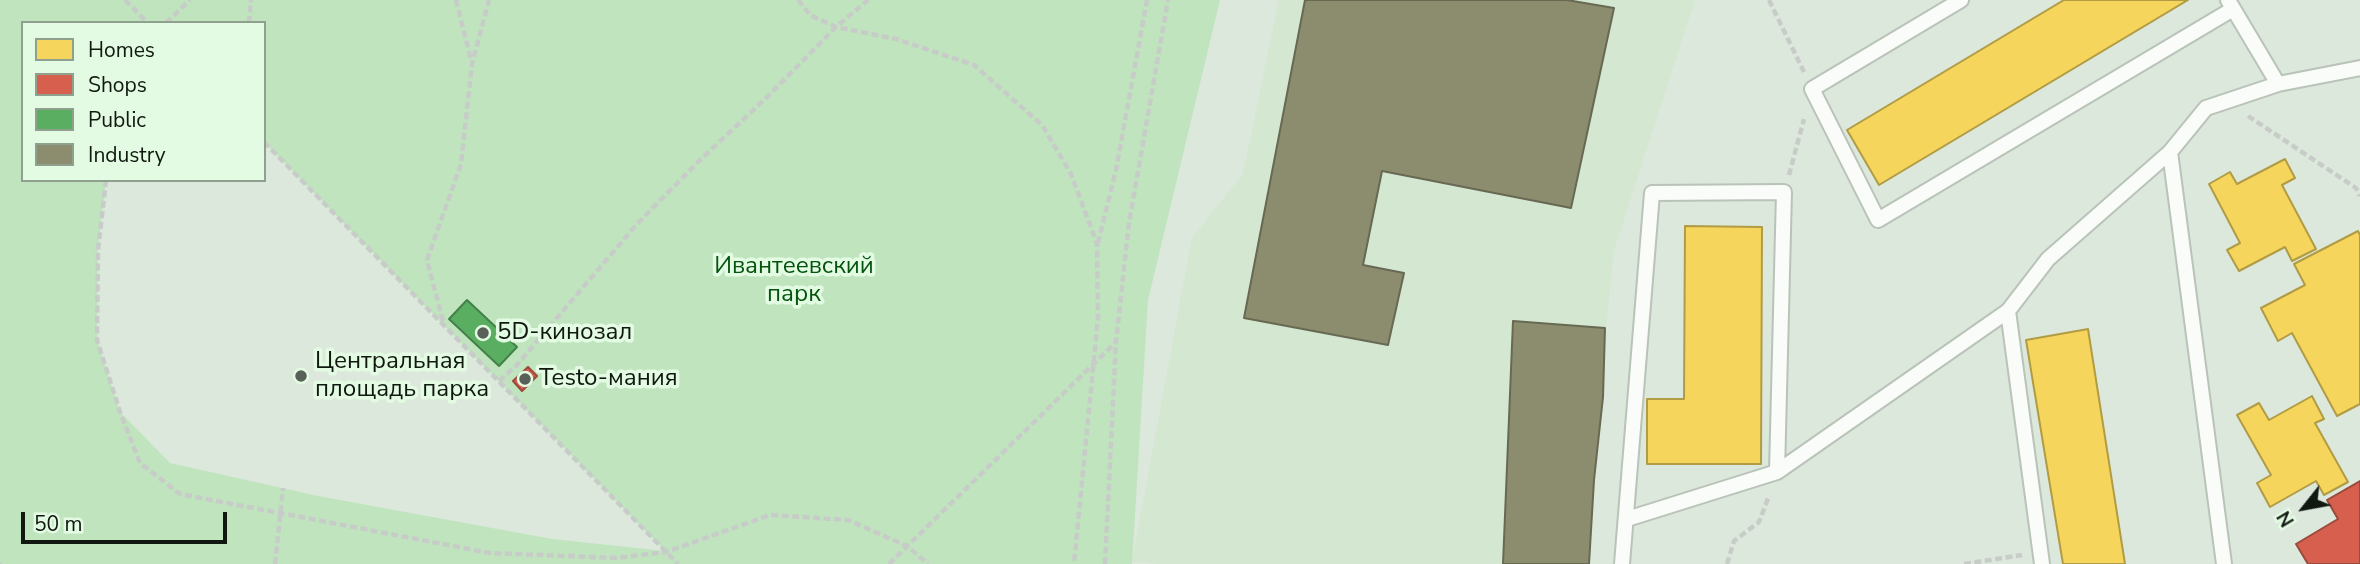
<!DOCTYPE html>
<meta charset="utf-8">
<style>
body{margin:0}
#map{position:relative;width:2360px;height:564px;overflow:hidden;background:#dce8db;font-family:"Nunito Sans",sans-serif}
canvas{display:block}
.legend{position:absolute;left:21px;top:21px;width:245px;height:161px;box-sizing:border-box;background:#e4fbe3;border:2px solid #8fa08f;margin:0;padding:9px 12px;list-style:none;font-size:21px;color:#101810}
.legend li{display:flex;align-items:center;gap:14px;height:35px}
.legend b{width:35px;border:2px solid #8fa08f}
.north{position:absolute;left:2269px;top:473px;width:70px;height:70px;-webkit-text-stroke:5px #e4fbe3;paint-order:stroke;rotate:239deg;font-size:19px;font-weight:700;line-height:28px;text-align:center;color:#101810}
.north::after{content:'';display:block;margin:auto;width:24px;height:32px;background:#101810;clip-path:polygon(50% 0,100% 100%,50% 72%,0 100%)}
.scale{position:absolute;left:21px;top:512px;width:206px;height:32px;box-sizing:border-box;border:4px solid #101810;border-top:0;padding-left:9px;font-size:21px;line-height:24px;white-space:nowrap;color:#101810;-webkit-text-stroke:5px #e4fbe3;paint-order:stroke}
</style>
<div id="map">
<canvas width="2360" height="564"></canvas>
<ul class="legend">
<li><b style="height:19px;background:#f6d55c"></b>Homes</li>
<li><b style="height:19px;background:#d6604d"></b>Shops</li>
<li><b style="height:19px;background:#5aae61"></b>Public</li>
<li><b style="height:19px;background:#8c8c6e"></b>Industry</li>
</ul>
<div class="north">N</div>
<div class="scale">50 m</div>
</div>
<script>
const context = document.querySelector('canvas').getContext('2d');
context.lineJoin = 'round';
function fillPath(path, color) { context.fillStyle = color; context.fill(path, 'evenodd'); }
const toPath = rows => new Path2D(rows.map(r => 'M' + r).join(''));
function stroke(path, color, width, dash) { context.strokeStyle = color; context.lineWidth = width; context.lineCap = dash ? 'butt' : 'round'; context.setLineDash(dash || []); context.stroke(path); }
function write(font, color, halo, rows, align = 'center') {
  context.font = font + ' "Nunito Sans",sans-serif'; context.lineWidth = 7; context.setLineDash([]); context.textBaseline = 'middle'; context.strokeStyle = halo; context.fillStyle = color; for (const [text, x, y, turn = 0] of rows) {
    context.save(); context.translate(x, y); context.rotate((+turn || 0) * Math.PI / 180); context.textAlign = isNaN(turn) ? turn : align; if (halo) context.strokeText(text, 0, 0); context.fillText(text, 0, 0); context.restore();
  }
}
fillPath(toPath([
 [1279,0,1695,0,1614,250,1596,426,1588,564,1160,564,1132,562,1192,238,1243,174]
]), '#d3e7d1');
fillPath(toPath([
 [0,0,1220,0,1148,300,1132,564,0,564],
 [23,23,264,23,264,142,665,551,552,539,318,496,170,463,120,412,97,340,98,250,106,180,23,180]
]), '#bfe4be');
const homes = toPath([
 [2064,0,2188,0,1879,185,1847,130,2064,0],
 [2285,159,2295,178,2282,185,2316,249,2292,261,2285,247,2239,271,2227,250,2240,243,2209,184,2230,172,2237,184,2285,159],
 [1685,226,1762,227,1761,464,1647,464,1647,399,1684,399,1685,226],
 [2358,231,2360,235,2360,404,2337,416,2292,333,2278,341,2261,308,2305,285,2294,264,2358,231],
 [2088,329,2125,564,2063,564,2026,340,2088,329],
 [2312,396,2324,419,2315,423,2348,482,2324,495,2316,481,2270,507,2257,483,2271,475,2237,415,2259,403,2269,420,2312,396]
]);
fillPath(homes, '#f6d55c');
stroke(homes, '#b19c45', 2);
const shops = toPath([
 [528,367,537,376,522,391,513,381,528,367],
 [2360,481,2360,564,2308,564,2296,544,2338,519,2327,500,2360,481]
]);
fillPath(shops, '#d6604d');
stroke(shops, '#9b4a3b', 2);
const public = toPath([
 [467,300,517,347,499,366,449,319,467,300]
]);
fillPath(public, '#5aae61');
stroke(public, '#448149', 2);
const industry = toPath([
 [1305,0,1567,0,1614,8,1571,208,1382,171,1363,265,1404,273,1388,345,1244,318,1305,0],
 [1513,321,1605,328,1603,397,1594,480,1589,564,1503,564,1513,321]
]);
fillPath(industry, '#8c8c6e');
stroke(industry, '#676952', 2);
const service = toPath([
 [1961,0,1812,89,1878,220,2233,9],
 [2228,0,2278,84,2360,68],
 [2170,152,2224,564],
 [1627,519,1777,472,2008,311],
 [1622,564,1652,193,1784,192,1777,472],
 [2042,564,2008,311,2048,259,2170,152,2206,108,2278,84]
]);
stroke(service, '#b9c3b8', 18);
stroke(toPath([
 [125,0,148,23],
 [456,0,471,60],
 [798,0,810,15,836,27,896,39,974,65,1042,125,1071,174,1097,244,1098,318,1074,564],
 [1769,0,1804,72],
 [166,23,190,0],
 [249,23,251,0],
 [2248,116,2356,188,2360,196],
 [264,142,678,564],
 [1789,175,1804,119],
 [106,180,98,250,97,340,120,412,140,463,180,494,490,553,616,558,666,552,770,515,848,520,907,546,928,564],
 [1098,243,1116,170,1147,0],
 [443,321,427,260,461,164,472,64,489,0],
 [499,381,516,366,637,224,699,161,765,99,836,27,868,0],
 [0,563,1,564],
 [275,564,283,488],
 [889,564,1116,342,1129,223,1168,0],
 [1105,564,1116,342],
 [1727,564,1734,541,1759,522,1769,496],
 [1964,564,2022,555]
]), '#c8ccc8', 4.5, [7, 3.5]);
stroke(service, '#fafcfa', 14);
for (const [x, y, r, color] of [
 [483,333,7,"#576157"],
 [301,376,7,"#576157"],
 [525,379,7,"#576157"]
]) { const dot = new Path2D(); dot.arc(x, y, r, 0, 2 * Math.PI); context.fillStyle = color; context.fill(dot); stroke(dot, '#e4fbe3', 2.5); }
write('24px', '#04530f', '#e4fbe3', [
 ["Ивантеевский",794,267],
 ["парк",794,295]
]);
write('24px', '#101810', '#e4fbe3', [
 ["5D-кинозал",497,333],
 ["Центральная",315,362],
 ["площадь парка",315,390],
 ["Testo-мания",539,379]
], 'left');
</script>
